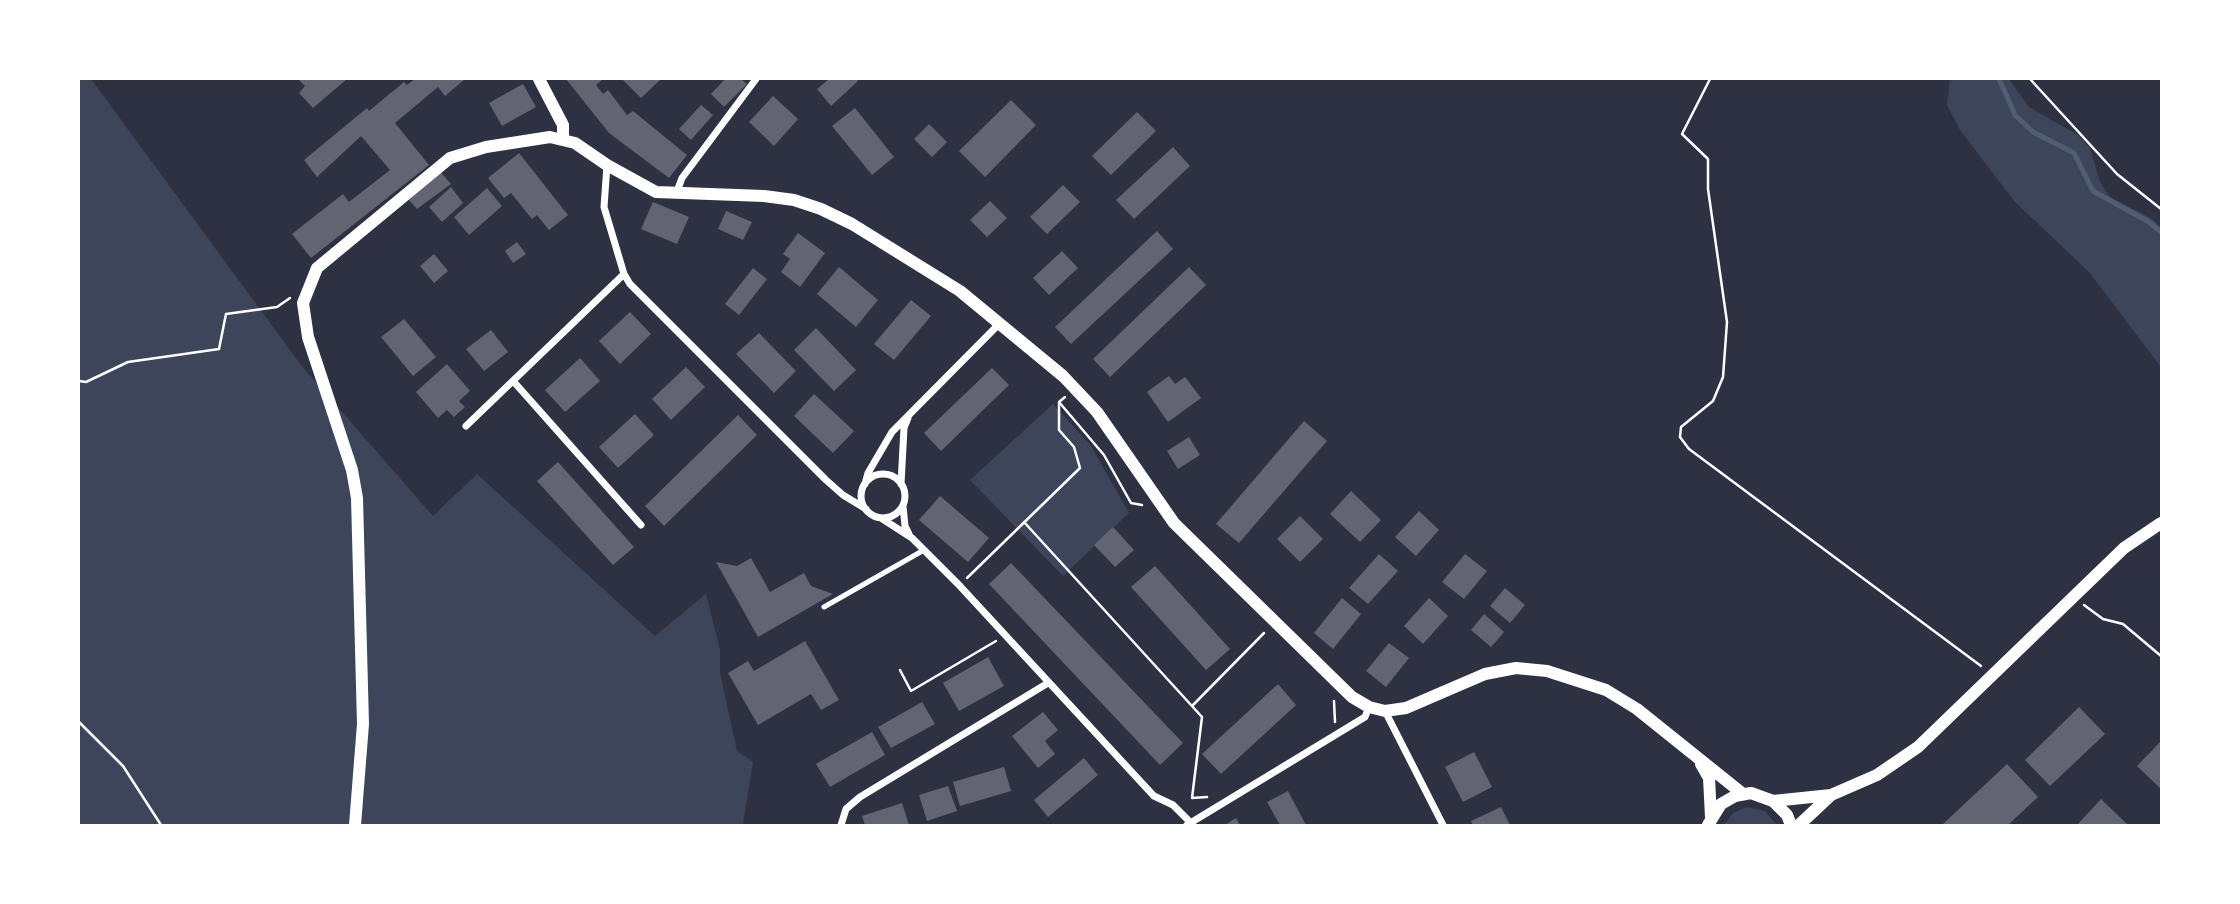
<!DOCTYPE html>
<style>
body{margin:0}
#map{position:relative;width:2240px;height:904px;overflow:hidden;background:#2d3142;font-family:"PT Sans Narrow",sans-serif}
canvas{display:block}
.frame{position:absolute;inset:0;border:80px solid #fff;pointer-events:none}
</style>
<div id="map">
<canvas width="2240" height="904"></canvas>
<div class="frame"></div>
</div>
<script>
const context = document.querySelector('canvas').getContext('2d');
context.lineJoin = 'round';
function fillPath(path, color) { context.fillStyle = color; context.fill(path, 'evenodd'); }
const toPath = rows => new Path2D(rows.map(r => 'M' + r).join(''));
function stroke(path, color, width, dash) { context.strokeStyle = color; context.lineWidth = width; context.lineCap = dash ? 'butt' : 'round'; context.setLineDash(dash || []); context.stroke(path); }
fillPath(toPath([
 [79,79,91,79,301,365,433,516,477,474,655,636,706,594,720,650,720,673,737,751,753,762,743,825,79,825],
 [1950,79,2009,79,2029,107,2078,135,2090,148,2100,182,2110,197,2151,218,2161,227,2161,367,2089,272,2014,201,1960,130,1947,105],
 [1053,404,1091,446,1129,513,1063,576,970,480],
 [1747,807,1765,811,1777,825,1724,825,1733,813]
]), '#3c4559');
stroke(toPath([
 [1999,79,2015,115,2033,132,2074,153,2093,191,2149,222,2161,232]
]), '#4f5d75', 5);
fillPath(toPath([
 [298,79,347,79,313,108,299,93,305,86],
 [415,79,465,79,445,96,438,87,395,123,429,165,311,258,292,234,343,194,349,202,390,170,361,136,317,177,304,160,367,108,369,111,404,82,407,85],
 [566,79,603,79,596,85,603,94,608,90,627,115,633,111,687,155,669,178,609,133],
 [622,79,661,79,641,98],
 [725,79,741,79,747,84,724,107,711,94],
 [829,79,856,79,858,81,831,106,817,89],
 [523,84,536,107,502,126,489,103],
 [773,96,798,119,774,146,749,122],
 [1011,100,1036,125,985,177,959,151],
 [701,105,713,115,691,140,679,129],
 [855,108,894,157,872,175,832,126],
 [1137,112,1156,131,1111,175,1092,156],
 [929,124,947,142,932,157,914,139],
 [1173,147,1190,166,1134,219,1116,200],
 [519,153,568,215,549,230,537,215,532,219,511,193,504,198,488,178],
 [438,169,451,184,417,209,409,200],
 [1063,185,1080,202,1047,234,1030,217],
 [451,187,463,203,442,222,429,207],
 [487,188,502,206,469,235,454,217],
 [990,201,1007,218,987,237,970,220],
 [653,202,689,217,677,244,641,229],
 [726,211,752,222,743,240,718,229],
 [1157,231,1173,249,1071,344,1055,327],
 [798,233,825,253,800,287,781,272,790,259,783,254],
 [517,242,526,254,513,263,505,251],
 [1062,251,1078,268,1049,295,1033,278],
 [434,254,448,271,434,283,420,266],
 [839,267,878,300,856,327,817,294],
 [1189,267,1206,285,1110,377,1093,359],
 [753,268,767,279,739,315,725,304],
 [911,300,931,316,894,360,874,344],
 [630,312,651,334,620,364,599,341],
 [404,319,436,357,413,376,381,337],
 [816,328,856,370,834,391,794,350],
 [491,330,508,352,484,371,466,349],
 [759,333,796,371,774,393,736,354],
 [580,358,600,381,565,412,545,390],
 [447,364,470,391,459,401,465,407,454,417,447,410,438,418,416,392],
 [686,367,705,387,671,420,652,399],
 [992,368,1009,385,941,451,924,433],
 [1169,376,1175,384,1185,377,1201,398,1168,422,1147,392],
 [814,394,854,431,833,453,794,416],
 [635,414,654,435,618,468,599,447],
 [738,415,757,435,664,526,645,506],
 [1304,421,1327,441,1239,543,1216,524],
 [1189,437,1200,455,1178,469,1167,451],
 [558,462,634,547,613,565,537,481],
 [1351,491,1381,520,1360,542,1330,514],
 [940,496,989,538,968,562,919,520],
 [1419,511,1439,530,1416,556,1395,537],
 [1300,516,1323,539,1300,562,1277,539],
 [1113,527,1134,550,1115,567,1094,545],
 [1379,554,1398,571,1368,604,1349,588],
 [1465,554,1487,571,1464,599,1442,582],
 [751,558,770,592,804,573,811,586,833,594,758,637,716,562,737,566],
 [1011,563,1183,743,1160,765,989,584],
 [1155,566,1230,649,1206,670,1131,587],
 [1505,588,1525,605,1510,623,1490,606],
 [1342,598,1361,614,1333,649,1314,633],
 [1429,598,1448,616,1423,644,1404,626],
 [1484,614,1504,632,1491,647,1471,630],
 [805,641,839,700,821,710,811,694,758,725,728,673,748,661,754,671],
 [1389,643,1409,658,1386,687,1366,671],
 [988,657,1004,686,959,711,943,683],
 [1278,684,1296,705,1221,774,1202,754],
 [922,702,935,724,891,748,878,727],
 [2079,707,2105,734,2050,786,2025,760],
 [1043,712,1058,730,1045,741,1055,754,1038,768,1012,736],
 [872,732,885,755,830,787,816,764],
 [2161,741,2161,789,2137,766],
 [1474,752,1492,787,1463,802,1445,767],
 [1084,758,1098,775,1048,817,1034,800],
 [2007,764,2038,797,2008,825,1942,825],
 [1004,767,1011,791,960,806,953,782],
 [948,786,957,811,927,821,919,795],
 [1288,791,1306,825,1280,825,1267,802],
 [2101,799,2128,825,2077,825],
 [902,803,909,825,865,825,862,816],
 [1501,807,1510,825,1473,825,1471,821],
 [1236,818,1240,825,1225,825]
]), '#626471');
stroke(toPath([
 [1710,79,1682,134,1708,159,1708,189,1727,322,1723,377,1713,401,1681,427,1680,437,1689,449,1981,666],
 [2030,79,2117,174,2161,209],
 [79,381,86,382,128,362,219,349,226,314,277,307,290,298],
 [1059,402,1104,455,1131,503,1142,505],
 [1024,522,1202,717,1192,798,1207,797],
 [967,578,1080,468,1074,447,1059,430,1059,402,1065,397],
 [2084,605,2103,619,2123,624,2161,656],
 [900,670,911,691,996,641],
 [1334,701,1335,722],
 [1193,705,1264,633],
 [79,722,123,766,161,825]
]), '#fff', 2.5);
stroke(toPath([
 [824,607,924,550]
]), '#fff', 5);
stroke(toPath([
 [607,165,604,207,624,274,630,284,826,480,843,495,866,509],
 [676,194,682,178,756,79],
 [514,382,641,525],
 [466,426,624,274],
 '861 496a22 22 0 1 1 44 0a22 22 0 1 1-44 0Z',
 [865,484,868,473,892,432,1000,323],
 [901,484,904,428,908,418],
 [903,506,905,526,909,534],
 [881,518,912,538,960,586,1154,796,1173,805,1191,823],
 [1385,711,1443,825],
 [841,825,846,809,860,797,1048,683],
 [1187,825,1365,717,1369,707]
]), '#fff', 7);
stroke(toPath([
 [539,79,563,125,563,138],
 [1701,764,1709,778,1711,817],
 [1773,801,1831,795,1877,775,1918,747,2124,548,2161,523],
 [355,825,363,724,357,498,352,470,308,337,303,303,317,268,450,158,486,147,550,137,575,143,607,165,656,192,764,196,794,200,821,209,852,224,960,291,1063,376,1097,412,1174,523,1352,697,1369,707,1385,711,1406,708,1485,674,1516,668,1547,671,1606,690,1637,709,1743,794],
 [1708,825,1721,804,1735,796,1751,793,1773,801,1787,815,1791,825],
 [1799,825,1831,795]
]), '#fff', 12);
</script>
